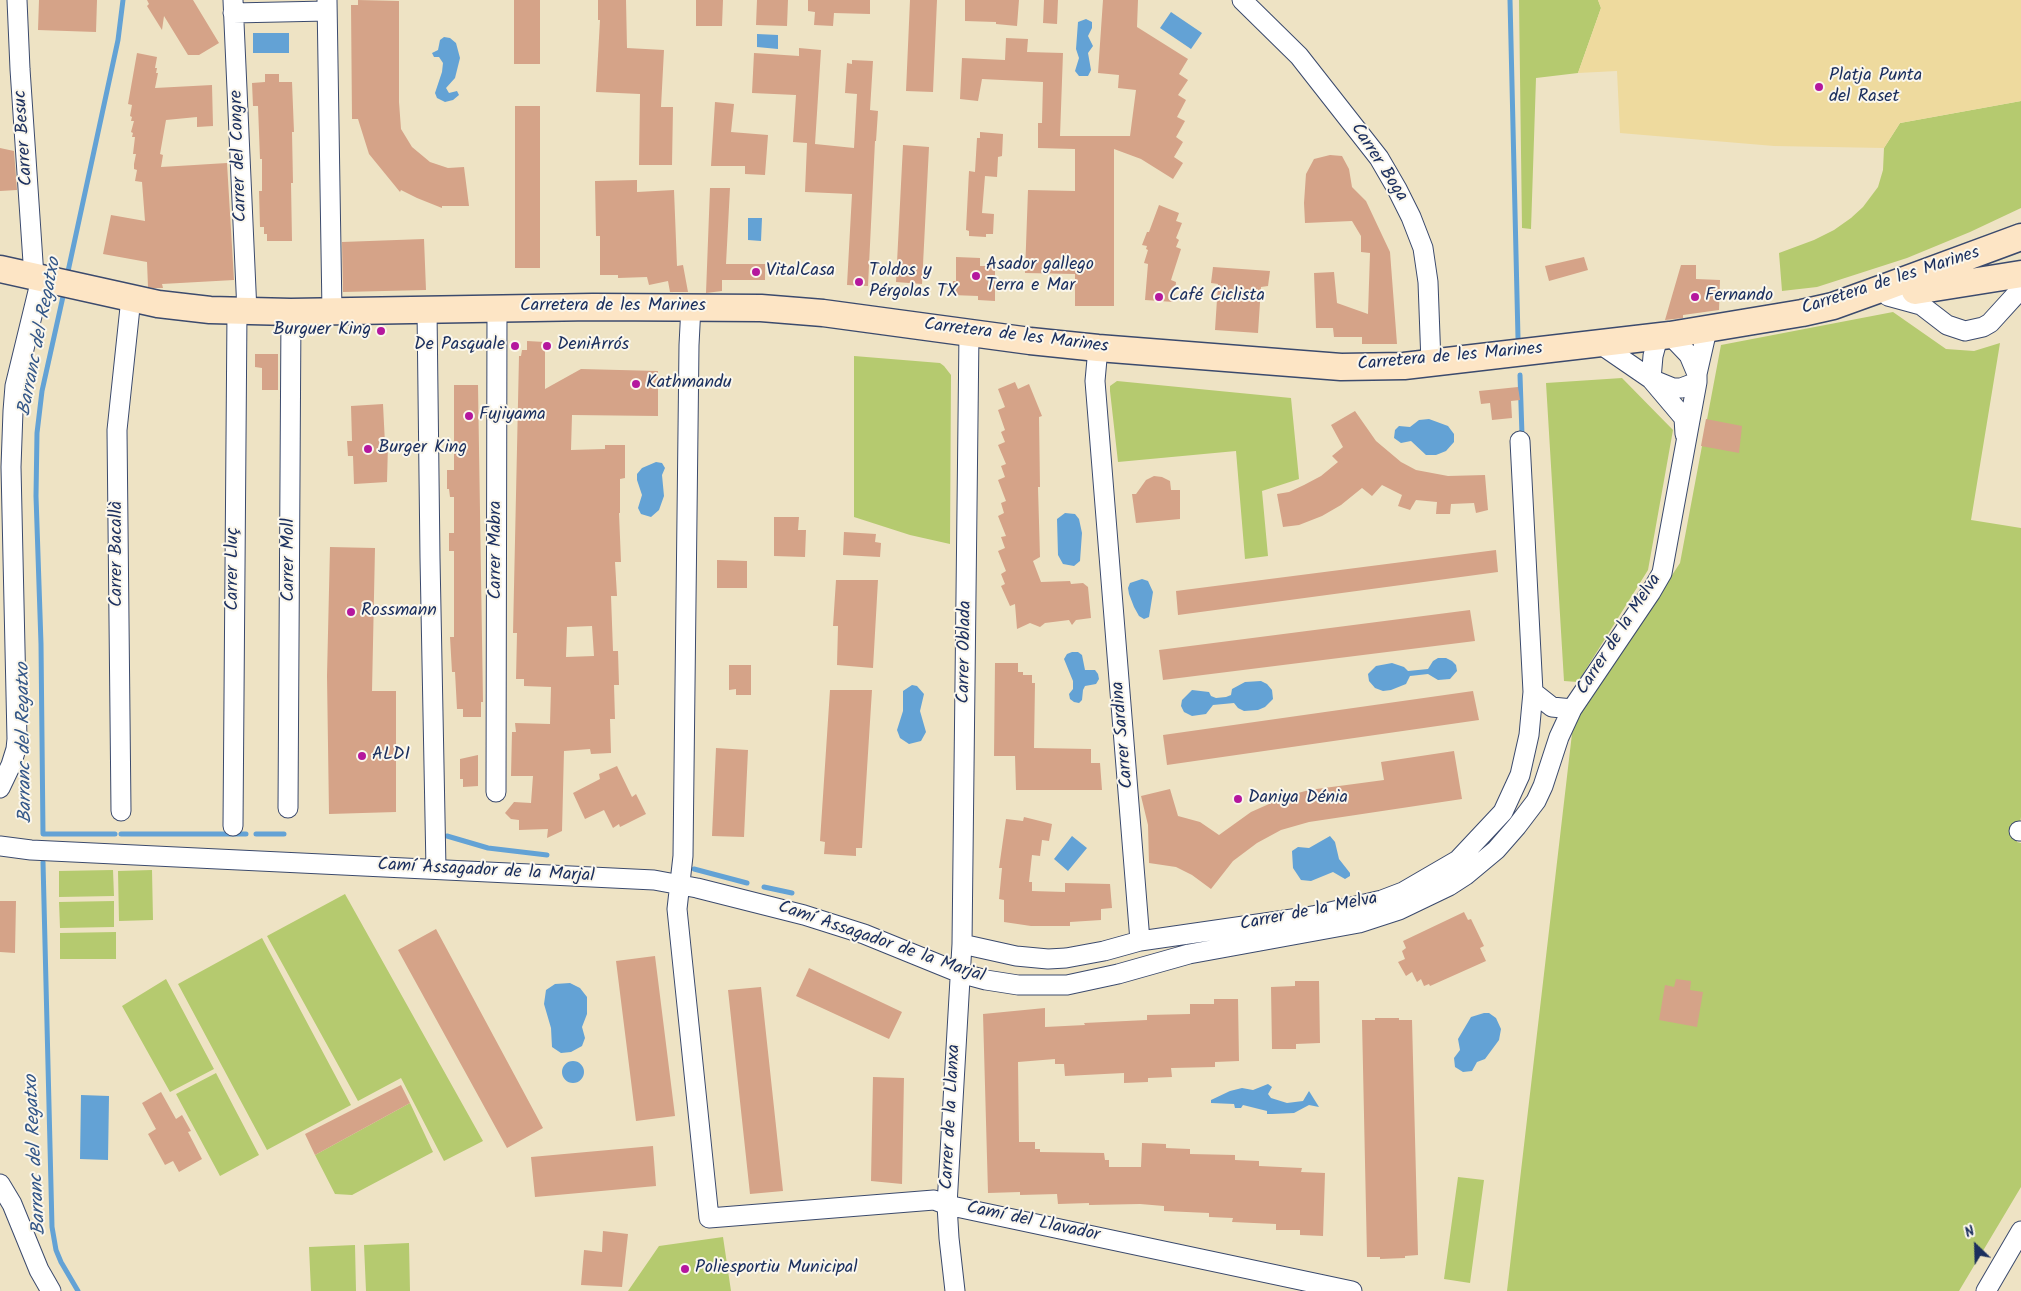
<!DOCTYPE html>
<meta charset="utf-8">
<style>
body{margin:0}
#map{position:relative;width:2021px;height:1291px;overflow:hidden;background:#eee3c4;font-family:Kalam,sans-serif}
canvas{display:block}
.north{position:absolute;left:1951px;top:1221px;width:50px;height:50px;-webkit-text-stroke:4px #fbf7ec;paint-order:stroke;rotate:336deg;font-size:14px;font-weight:700;line-height:20px;text-align:center;color:#1b2f5e}
.north::after{content:'';display:block;margin:auto;width:18px;height:22px;background:#1b2f5e;clip-path:polygon(50% 0,100% 100%,50% 72%,0 100%)}
</style>
<div id="map">
<canvas width="2021" height="1291"></canvas>
<div class="north">N</div>
</div>
<script>
const context = document.querySelector('canvas').getContext('2d');
context.lineJoin = 'round';
function fillPath(path, color) { context.fillStyle = color; context.fill(path, 'evenodd'); }
const toPath = rows => new Path2D(rows.map(r => 'M' + r).join(''));
function stroke(path, color, width, dash) { context.strokeStyle = color; context.lineWidth = width; context.lineCap = dash ? 'butt' : 'round'; context.setLineDash(dash || []); context.stroke(path); }
function write(font, color, halo, rows, align = 'center') {
  context.font = font + ' Kalam,sans-serif'; context.lineWidth = 4; context.setLineDash([]); context.textBaseline = 'middle'; context.strokeStyle = halo; context.fillStyle = color; for (const [text, x, y, turn = 0] of rows) {
    context.save(); context.translate(x, y); context.rotate((+turn || 0) * Math.PI / 180); context.textAlign = isNaN(turn) ? turn : align; if (halo) context.strokeText(text, 0, 0); context.fillText(text, 0, 0); context.restore();
  }
}
fillPath(toPath([
 [1519,0,1598,0,1601,8,1578,73,1536,78,1531,229,1522,228],
 [2021,101,2021,208,1970,232,1907,258,1817,287,1782,291,1779,253,1814,240,1834,230,1851,218,1863,207,1878,187,1883,170,1884,148,1900,123],
 [1893,312,1946,349,1974,351,2000,343,1971,520,2021,528,2021,817,2017,842,2021,843,2021,1187,1959,1291,1507,1291,1573,725,1680,563,1721,345],
 [854,356,940,363,944,366,951,375,950,544,910,535,854,517],
 [1622,378,1673,430,1648,570,1578,682,1564,681,1546,383],
 [1117,381,1291,398,1299,479,1262,491,1268,556,1245,559,1236,451,1118,462,1110,391,1110,386],
 [113,870,114,896,59,897,59,871],
 [152,870,153,920,119,921,118,871],
 [345,894,483,1141,444,1161,401,1078,358,1101,267,936],
 [114,901,114,927,60,928,59,902],
 [116,932,116,959,60,959,60,933],
 [262,938,351,1105,267,1150,178,984],
 [166,979,214,1069,170,1092,122,1006],
 [216,1073,259,1155,220,1176,176,1094],
 [410,1103,433,1152,352,1195,335,1194,315,1155],
 [1458,1177,1484,1180,1470,1283,1444,1279],
 [723,1237,731,1291,628,1291,659,1246],
 [409,1243,410,1291,366,1291,364,1245],
 [355,1245,356,1291,311,1291,309,1247]
]), '#b5ca6f');
fillPath(toPath([
 [1598,0,2021,0,2021,101,1900,123,1884,148,1774,146,1620,133,1617,71,1578,73,1601,8]
]), '#eeda9e');
fillPath(toPath([
 [1171,12,1202,33,1191,49,1160,28],
 [1086,19,1092,22,1092,28,1088,36,1093,46,1088,53,1091,70,1088,76,1079,76,1075,71,1079,58,1076,49,1078,22],
 [253,33,289,33,289,53,253,53],
 [757,34,778,35,778,49,757,47],
 [444,37,450,38,456,43,460,58,455,78,446,88,449,93,457,91,459,95,453,100,445,102,437,98,435,93,442,72,443,63,439,57,434,57,432,53,438,50,440,40],
 [748,218,762,218,761,241,748,240],
 [1429,419,1448,426,1454,434,1454,442,1446,451,1436,455,1426,455,1411,441,1401,443,1394,438,1395,430,1399,426,1410,427,1419,420],
 [656,462,662,463,665,468,662,475,664,496,659,510,651,517,641,514,638,508,642,495,637,480,637,474,642,468],
 [1065,513,1075,514,1079,519,1082,533,1080,561,1074,566,1063,564,1058,555,1057,519],
 [1142,579,1148,581,1153,592,1149,617,1144,619,1139,616,1134,607,1129,594,1128,588,1130,583],
 [1072,652,1078,652,1082,655,1085,670,1095,670,1098,674,1099,679,1096,684,1085,686,1083,690,1082,700,1079,703,1074,702,1070,699,1069,694,1073,689,1073,681,1064,659,1067,654],
 [1438,658,1446,658,1452,661,1456,665,1457,671,1450,679,1438,680,1428,674,1410,676,1406,684,1391,690,1383,691,1375,688,1369,681,1368,674,1376,666,1392,663,1404,667,1408,671,1428,669,1433,661],
 [1261,681,1267,684,1272,690,1273,699,1265,707,1258,710,1244,711,1238,708,1234,703,1213,705,1206,714,1192,716,1184,712,1181,706,1182,700,1192,690,1209,692,1211,696,1216,698,1226,697,1231,695,1232,689,1245,682],
 [912,685,917,686,924,694,920,711,926,732,921,741,909,744,900,738,897,730,903,711,903,691],
 [1072,836,1087,848,1068,871,1054,859],
 [1330,836,1335,842,1339,859,1350,873,1350,876,1345,879,1333,872,1311,881,1301,880,1293,868,1292,851,1298,847,1309,848],
 [570,983,580,988,587,997,587,1014,582,1027,585,1038,582,1046,571,1052,561,1053,552,1047,551,1028,544,1004,546,990,555,984],
 [1484,1013,1489,1013,1496,1018,1501,1029,1499,1040,1485,1059,1477,1062,1472,1071,1463,1072,1455,1067,1454,1058,1460,1050,1458,1039,1471,1017],
 '562 1072a11 11 0 1 1 22 0a11 11 0 1 1-22 0Z',
 [1268,1084,1272,1087,1268,1094,1271,1098,1287,1103,1303,1101,1309,1091,1319,1107,1309,1105,1294,1113,1272,1114,1267,1114,1267,1111,1243,1105,1241,1108,1235,1108,1234,1104,1211,1103,1211,1100,1230,1091,1242,1088,1253,1090],
 [81,1095,109,1096,108,1160,80,1159]
]), '#63a2d5');
stroke(toPath([
 [1510,0,1518,338],
 [67,276,118,40,123,0],
 [64,292,42,391,37,433,36,496,41,644,43,834,115,834],
 [1520,375,1522,435],
 [121,834,246,834],
 [256,834,284,834],
 [447,836,488,848,547,855],
 [43,862,52,1227,56,1250,61,1262,78,1291],
 [694,869,747,883],
 [764,887,792,893]
]), '#63a2d5', 5);
fillPath(toPath([
 [39,0,97,0,96,32,38,30],
 [147,0,193,0,219,43,199,55,188,55,164,16,162,30,147,6,149,4],
 [358,0,399,1,399,102,401,129,412,147,430,162,448,168,464,167,469,206,442,206,442,208,417,198,401,190,400,192,369,154,358,119,352,119,351,5,358,5],
 [514,0,540,0,540,64,514,64],
 [598,0,626,0,627,48,664,50,661,107,673,107,672,165,639,165,640,94,596,92,600,20,598,20],
 [696,0,723,0,722,26,696,26],
 [757,0,788,0,787,26,756,25],
 [808,0,870,0,870,14,834,13,833,26,814,25,815,12,808,11],
 [910,0,937,0,933,92,906,91],
 [965,0,1019,0,1017,26,996,24,996,22,965,21],
 [1044,0,1058,0,1057,24,1043,23],
 [1103,0,1138,0,1137,27,1188,59,1179,74,1188,80,1178,95,1186,100,1177,117,1185,121,1176,137,1183,142,1174,157,1183,163,1173,179,1141,159,1114,149,1114,306,1075,306,1075,274,1025,273,1028,190,1075,191,1075,149,1038,148,1038,123,1042,123,1043,82,982,79,978,101,960,99,962,58,1005,60,1006,38,1028,39,1027,52,1063,53,1060,136,1130,136,1136,90,1118,88,1119,75,1098,73],
 [799,48,821,50,815,144,854,148,857,94,845,93,847,63,852,64,852,60,873,61,870,110,878,111,876,141,875,141,868,286,847,285,852,194,805,192,807,143,793,142,796,95,752,93,754,53,799,56],
 [137,53,157,57,155,68,157,68,156,73,158,73,155,88,212,85,213,126,197,127,197,117,166,120,160,154,163,155,161,167,227,163,234,280,162,284,163,288,153,288,148,287,147,262,103,254,111,215,145,221,142,182,135,181,137,170,134,169,134,164,136,154,133,154,135,137,132,137,133,133,131,132,134,121,131,121,132,117,130,116,132,105,128,104],
 [265,74,279,74,279,82,292,82,294,132,292,132,293,183,291,183,292,241,267,241,267,234,264,234,264,227,260,227,259,191,262,191,262,159,260,159,258,106,253,106,252,83,265,82],
 [715,102,734,104,731,132,768,135,765,175,745,174,745,166,711,166],
 [515,106,540,106,540,268,515,268],
 [980,132,1003,134,1002,156,998,157,997,177,985,176,982,213,994,214,993,234,986,234,986,237,969,236,969,231,966,230,969,171,975,172,977,138,980,138],
 [903,145,929,147,922,284,896,282],
 [0,148,14,151,17,190,0,191],
 [1330,155,1342,156,1349,169,1352,187,1366,201,1390,252,1397,344,1362,344,1362,337,1334,337,1333,328,1316,328,1314,273,1334,272,1337,303,1368,314,1370,253,1361,252,1361,236,1352,221,1305,223,1304,203,1306,174,1314,159],
 [637,180,637,192,674,190,677,266,683,265,688,292,670,292,668,281,649,285,647,277,618,278,618,275,600,275,600,236,596,236,595,181],
 [710,188,730,188,726,264,765,264,765,280,722,280,722,291,706,293],
 [1159,205,1179,213,1176,221,1182,223,1176,238,1179,240,1176,247,1181,249,1171,280,1176,282,1174,302,1145,300,1148,264,1144,263,1148,250,1146,249,1147,246,1142,245,1147,232,1149,232],
 [424,239,426,290,343,292,342,242],
 [956,257,980,258,980,266,993,266,993,270,995,270,995,301,978,300,978,296,952,295,953,281,956,281],
 [1584,257,1588,270,1549,281,1545,266],
 [1681,265,1696,265,1696,279,1720,280,1719,310,1683,315,1683,318,1665,320],
 [1213,267,1270,271,1268,286,1261,287,1258,333,1215,330,1218,284,1211,283],
 [527,341,545,342,545,389,581,369,658,371,658,416,572,415,571,450,605,449,605,445,625,445,625,478,620,479,620,513,619,513,621,562,615,562,617,596,611,596,613,651,618,651,619,685,614,685,615,719,610,719,611,753,591,754,590,749,564,751,562,831,547,838,548,829,519,830,519,820,511,819,505,813,514,802,531,803,533,776,511,776,512,732,516,732,515,723,550,724,551,687,524,686,524,679,516,679,517,633,513,633,519,356,521,356,522,350,527,350],
 [592,626,594,656,566,657,567,627],
 [255,354,278,354,278,390,262,390,262,368,255,367],
 [1015,382,1018,389,1029,384,1042,416,1039,417,1040,487,1038,487,1040,557,1033,561,1041,582,1070,581,1071,584,1083,583,1088,587,1091,618,1076,620,1072,625,1069,620,1045,623,1040,627,1030,623,1017,629,1015,604,1010,606,1001,586,1005,584,1001,574,1006,571,998,551,1005,548,1001,537,1006,536,998,516,1004,513,1001,503,1006,501,998,480,1005,477,1001,466,1006,464,998,445,1005,442,1001,432,1005,430,998,410,1005,407,998,389],
 [454,385,478,385,483,702,481,702,481,717,463,717,463,709,457,709,455,672,452,672,450,637,454,637,454,551,449,551,449,533,454,533,454,497,450,497,449,489,447,489,447,470,454,470],
 [1518,387,1520,400,1511,401,1512,418,1492,420,1490,403,1481,404,1479,391],
 [383,404,385,444,388,444,387,482,354,484,353,456,348,456,347,441,352,441,351,406],
 [1355,411,1376,441,1401,462,1416,470,1448,476,1485,475,1488,510,1476,513,1474,503,1451,504,1450,514,1436,514,1437,502,1416,500,1410,510,1398,506,1402,495,1382,485,1372,496,1362,488,1341,505,1322,516,1299,525,1283,527,1277,494,1289,492,1304,485,1321,476,1338,462,1332,456,1343,447,1331,425],
 [1706,419,1742,426,1739,453,1701,446],
 [1154,476,1162,477,1170,481,1171,490,1180,490,1180,519,1136,523,1132,494,1136,494,1146,480],
 [774,517,799,517,798,530,806,530,805,557,774,556],
 [844,532,876,534,875,542,881,543,880,557,843,555],
 [330,547,375,548,372,691,396,691,396,812,329,814,327,676],
 [1496,550,1498,572,1178,615,1176,591],
 [717,560,747,561,747,588,717,588],
 [836,580,878,580,873,668,837,665,838,626,833,626],
 [1470,610,1475,641,1163,680,1159,650],
 [995,663,1018,663,1018,672,1023,672,1023,675,1032,675,1032,683,1035,683,1034,748,1091,749,1091,763,1100,763,1102,790,1016,790,1015,756,994,756],
 [729,665,751,665,751,695,736,695,736,689,729,690],
 [830,690,872,690,862,848,856,848,856,856,824,854,825,842,820,841],
 [1473,691,1479,720,1167,765,1163,735],
 [716,748,748,750,744,837,712,836],
 [1454,751,1462,799,1309,822,1281,830,1257,843,1233,861,1211,889,1192,875,1176,867,1149,863,1148,825,1141,796,1170,789,1178,816,1200,822,1219,835,1251,812,1287,796,1309,790,1384,780,1381,762],
 [478,755,478,786,463,787,463,779,460,779,460,759],
 [617,766,632,797,636,794,646,814,620,827,619,824,613,828,604,810,585,819,573,793,600,779,599,774],
 [1024,817,1052,824,1049,841,1042,840,1040,856,1032,855,1029,882,1032,882,1032,891,1065,892,1065,883,1110,884,1112,908,1101,909,1101,920,1070,922,1070,926,1031,926,1004,922,1004,900,999,899,1002,868,999,868,1006,819,1023,821],
 [0,901,16,901,15,953,0,952],
 [1464,912,1468,920,1471,919,1484,946,1480,948,1486,961,1430,986,1429,984,1424,986,1421,979,1417,982,1412,972,1406,976,1398,962,1405,959,1402,951,1406,948,1403,941],
 [436,929,543,1128,507,1148,398,950],
 [655,956,675,1116,636,1121,616,961],
 [809,968,902,1012,889,1039,796,996],
 [1676,979,1691,981,1690,990,1703,992,1697,1027,1659,1020,1665,985,1674,987],
 [1295,981,1319,981,1320,1043,1296,1044,1296,1049,1272,1049,1271,987,1295,986],
 [761,987,783,1191,750,1194,728,990],
 [1214,999,1238,999,1239,1061,1215,1062,1215,1067,1171,1068,1172,1077,1148,1078,1148,1082,1124,1083,1124,1073,1065,1076,1064,1064,1055,1064,1055,1059,1018,1062,1019,1142,1035,1142,1035,1149,1040,1149,1040,1152,1104,1153,1105,1160,1109,1160,1109,1167,1141,1167,1142,1143,1166,1144,1166,1148,1190,1149,1190,1154,1235,1155,1235,1160,1259,1161,1259,1166,1302,1168,1301,1172,1325,1173,1323,1236,1300,1235,1300,1230,1276,1230,1276,1224,1232,1222,1233,1218,1209,1217,1209,1213,1164,1211,1164,1206,1140,1204,1089,1205,1089,1203,1058,1204,1057,1194,1020,1195,1020,1192,988,1193,983,1014,1045,1008,1045,1027,1085,1025,1084,1023,1147,1020,1147,1015,1190,1014,1190,1004,1214,1004],
 [1375,1018,1399,1018,1399,1020,1412,1020,1418,1255,1405,1256,1405,1258,1380,1259,1380,1257,1367,1257,1362,1020,1375,1020],
 [873,1077,904,1078,902,1184,871,1181],
 [401,1085,410,1103,315,1155,305,1134],
 [161,1092,176,1119,182,1115,191,1131,188,1132,202,1159,179,1172,173,1161,165,1165,148,1134,156,1129,142,1103],
 [653,1146,656,1186,535,1197,531,1157],
 [603,1231,628,1234,622,1287,581,1285,584,1250,602,1252]
]), '#d5a388');
const minor = toPath([
 [17,0,20,69,34,277],
 [233,0,247,312],
 [327,0,332,312],
 [1242,0,1299,56,1379,158,1397,189,1411,217,1423,248,1428,282,1431,363],
 [233,13,327,11],
 [1888,296,1921,305,1947,325,1965,331,1983,327,1990,323,2021,289],
 [691,306,689,345,683,856,677,909,709,1218,934,1200,947,1205,1352,1291],
 [427,310,430,558,436,869],
 [1670,335,1689,355,1697,374],
 [1658,337,1653,356,1651,379,1673,388,1681,388,1697,382],
 [1600,344,1651,379,1684,418,1685,434],
 [1098,348,1095,381,1140,941],
 [1533,692,1552,707,1572,709,1651,592,1662,573,1697,382,1697,374,1707,330],
 [0,788,11,765,16,749,17,739,11,467,13,411,15,386,41,279],
 [496,792,497,308],
 [288,808,291,312],
 [121,811,117,430,131,298],
 [233,826,237,311],
 [2019,831,2021,831],
 [0,846,31,850,654,880,697,888,804,915,864,934,960,973,986,980,1018,985,1067,985,1118,974,1189,954,1359,923,1399,910,1449,886,1466,875,1496,850,1517,826,1536,801,1543,786,1559,737,1572,709],
 [962,944,1016,956,1048,959,1066,958,1104,951,1140,941,1313,916,1382,900,1403,892,1458,860,1503,812,1520,775,1529,735,1533,692,1520,441],
 [0,1184,12,1204,39,1270,51,1291],
 [955,1291,949,1238,947,1205,962,944,969,332],
 [1986,1291,2021,1231]
]);
const secondary = toPath([
 [0,269,158,304,210,310,291,312,593,307,761,308,823,313,1030,341,1098,348,1341,367,1404,366,1670,335,1802,313,1833,306,1883,288,2021,237],
 [1915,291,2021,274]
]);
stroke(minor, '#3b4a6d', 21);
stroke(secondary, '#3b4a6d', 29);
stroke(minor, '#fff', 19);
stroke(secondary, '#fde5c5', 26);
for (const [x, y, r, color] of [
 [1819,87,5,"#b5179e"],
 [756,272,5,"#b5179e"],
 [976,276,5,"#b5179e"],
 [859,282,5,"#b5179e"],
 [1159,297,5,"#b5179e"],
 [1695,297,5,"#b5179e"],
 [381,331,5,"#b5179e"],
 [515,346,5,"#b5179e"],
 [547,346,5,"#b5179e"],
 [636,384,5,"#b5179e"],
 [469,416,5,"#b5179e"],
 [368,449,5,"#b5179e"],
 [351,612,5,"#b5179e"],
 [362,756,5,"#b5179e"],
 [1238,799,5,"#b5179e"],
 [685,1269,5,"#b5179e"]
]) { const dot = new Path2D(); dot.arc(x, y, r, 0, 2 * Math.PI); context.fillStyle = color; context.fill(dot); stroke(dot, '#fbf7ec', 2); }
write('18px', '#1b2f5e', '#fbf7ec', [
 ["Platja Punta",1829,77],
 ["del Raset",1829,98],
 ["Asador gallego",986,266],
 ["Terra e Mar",986,287],
 ["VitalCasa",766,272],
 ["Toldos y",869,272],
 ["Pérgolas TX",869,293],
 ["Café Ciclista",1169,297],
 ["Fernando",1705,297],
 ["Burguer King",371,331,"right"],
 ["De Pasquale",505,346,"right"],
 ["DeniArrós",557,346],
 ["Kathmandu",646,384],
 ["Fujiyama",479,416],
 ["Burger King",378,449],
 ["Rossmann",361,612],
 ["ALDI",372,756],
 ["Daniya Dénia",1248,799],
 ["Poliesportiu Municipal",695,1269]
], 'left');
write('18px', '#1b2f5e', '#fbf7ec', [
 ["Carrer Besuc",25,138,-94],
 ["Carrer del Congre",240,156,-92],
 ["Carrer Boga",1378,163,57],
 ["Carretera de les Marines",1891,282,-18],
 ["Carretera de les Marines",613,307],
 ["Carretera de les Marines",1016,337,7],
 ["Carretera de les Marines",1450,358,-5],
 ["Carrer Mabra",497,550,-90],
 ["Carrer Bacallà",118,554,-90],
 ["Carrer Moll",290,560,-90],
 ["Carrer Lluç",234,569,-90],
 ["Carrer de la Melva",1620,635,-57],
 ["Carrer Oblada",966,652,-89],
 ["Carrer Sardina",1124,735,-95],
 ["Camí Assagador de la Marjal",486,872,3],
 ["Carrer de la Melva",1309,913,-11],
 ["Camí Assagador de la Marjal",881,943,19],
 ["Carrer de la Llanxa",952,1117,-87],
 ["Camí del Llavador",1033,1223,12]
]);
write('italic 19px', '#345788', '#fbf7ec', [
 ["Barranc del Regatxo",41,337,-79],
 ["Barranc del Regatxo",26,743,-91],
 ["Barranc del Regatxo",37,1155,-93]
]);
</script>
